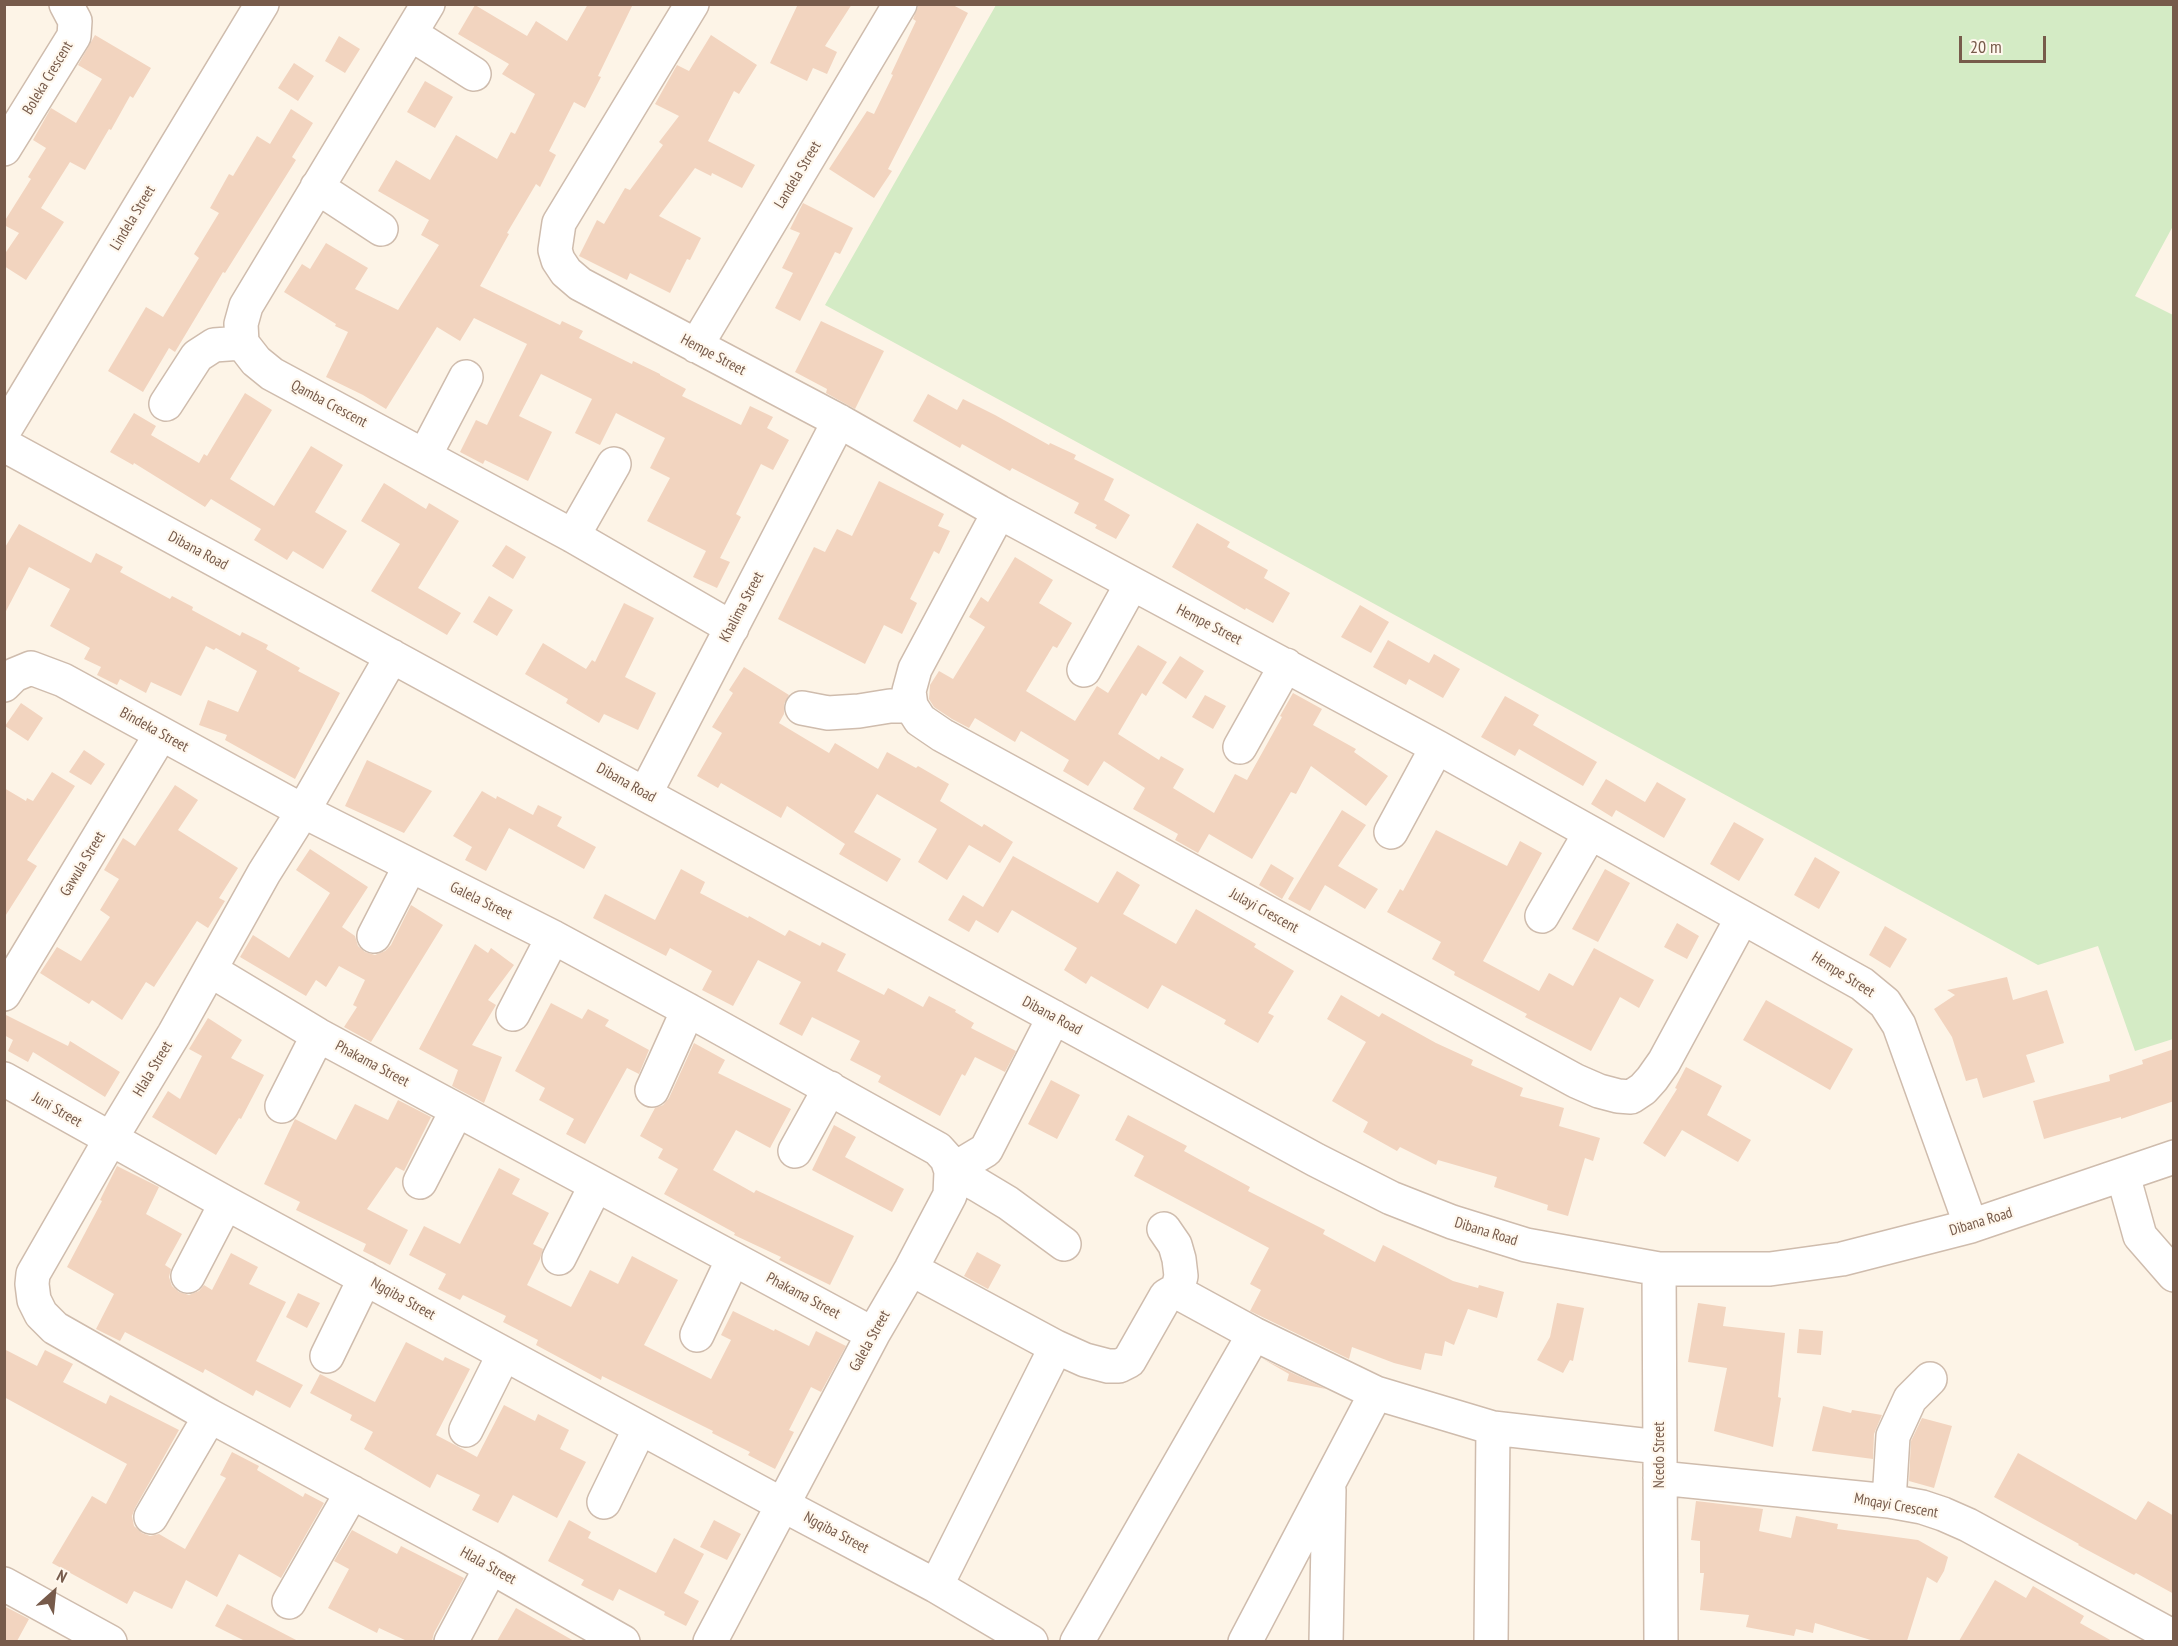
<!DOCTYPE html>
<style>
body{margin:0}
#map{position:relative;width:2178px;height:1646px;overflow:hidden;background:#fdf4e7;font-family:"PT Sans Narrow",sans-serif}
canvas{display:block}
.frame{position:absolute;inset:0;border:6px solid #775b4b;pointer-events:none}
.north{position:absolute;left:24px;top:1562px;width:60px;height:60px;-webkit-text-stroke:4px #fff8ee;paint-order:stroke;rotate:27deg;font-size:16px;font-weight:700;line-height:24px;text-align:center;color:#775b4b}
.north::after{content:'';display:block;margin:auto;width:21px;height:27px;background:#775b4b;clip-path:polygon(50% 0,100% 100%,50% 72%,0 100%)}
.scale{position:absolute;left:1959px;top:36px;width:87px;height:27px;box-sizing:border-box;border:3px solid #775b4b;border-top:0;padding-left:8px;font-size:18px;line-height:21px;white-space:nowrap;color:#775b4b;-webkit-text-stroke:4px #fff8ee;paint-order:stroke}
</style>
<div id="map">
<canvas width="2178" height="1646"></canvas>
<div class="frame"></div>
<div class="north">N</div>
<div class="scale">20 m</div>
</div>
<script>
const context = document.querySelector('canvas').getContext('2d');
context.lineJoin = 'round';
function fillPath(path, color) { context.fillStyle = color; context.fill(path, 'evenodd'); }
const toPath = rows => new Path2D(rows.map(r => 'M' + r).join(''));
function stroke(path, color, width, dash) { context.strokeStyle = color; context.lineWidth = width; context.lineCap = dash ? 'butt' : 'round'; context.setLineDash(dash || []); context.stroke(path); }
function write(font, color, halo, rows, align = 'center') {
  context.font = font + ' "PT Sans Narrow",sans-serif'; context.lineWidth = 4.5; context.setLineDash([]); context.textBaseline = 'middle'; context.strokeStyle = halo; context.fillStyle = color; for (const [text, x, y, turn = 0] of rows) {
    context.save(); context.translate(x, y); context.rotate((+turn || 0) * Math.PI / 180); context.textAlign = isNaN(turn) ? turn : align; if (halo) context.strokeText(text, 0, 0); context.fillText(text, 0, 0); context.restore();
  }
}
fillPath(toPath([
 [996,5,2173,5,2173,226,2135,296,2173,315,2173,1039,2135,1051,2098,946,2038,965,825,305]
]), '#d4ebc5');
fillPath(toPath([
 [588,4,633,4,598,76,601,77,585,108,574,102,549,151,556,155,540,187,536,184,507,233,509,234,480,286,560,325,562,321,583,331,579,338,632,364,633,361,660,374,660,375,686,389,682,396,741,425,750,406,773,417,767,428,789,440,773,470,761,464,736,514,741,517,720,558,730,562,717,588,693,577,706,551,647,521,670,478,650,468,665,438,616,413,600,445,575,433,592,399,541,374,519,416,552,432,528,481,485,460,483,464,460,452,476,420,487,425,527,344,474,318,460,341,437,327,386,409,363,395,326,377,348,332,335,326,336,324,284,292,302,264,310,269,326,243,368,268,355,289,398,310,439,245,421,235,429,220,378,191,396,160,430,180,456,135,497,159,511,132,515,134,535,94,502,74,509,64,458,34,475,5,527,36,536,21,567,41],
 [798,4,852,4,825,46,837,52,827,74,813,68,807,81,770,63],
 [919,4,951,4,968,13,888,169,892,171,874,198,829,169,867,111,874,114,893,75,891,74,916,21,913,19],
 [95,35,151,68,133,98,130,96,111,130,109,129,85,170,70,162,41,208,64,222,26,280,4,266,4,255,19,233,4,225,4,222,31,179,28,177,46,148,33,140,51,108,76,123,102,79,78,65],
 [711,35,757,65,739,94,734,91,708,141,755,165,742,188,712,173,711,176,695,168,659,216,701,238,690,260,687,259,670,293,630,273,627,280,579,256,597,220,604,224,625,188,630,190,663,145,659,142,679,116,655,104,677,65,689,71],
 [339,36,360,49,345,73,325,61],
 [294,63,314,76,298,101,278,88],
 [425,81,453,97,435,128,407,112],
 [291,109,313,123,292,157,296,160,225,273,223,272,175,352,169,348,143,392,108,371,146,307,163,317,199,258,194,254,219,213,210,208,229,174,233,176,257,136,270,144],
 [803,203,853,228,840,254,835,252,800,321,775,308,793,273,782,268,800,233,790,229],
 [821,321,884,351,855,409,826,393,827,389,795,372],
 [245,393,272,410,230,479,274,506,311,446,343,465,315,512,347,531,323,569,293,551,287,560,254,540,261,529,211,499,205,507,134,463,133,465,110,452,134,413,156,426,151,435,199,463,204,454,207,456],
 [928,394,957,410,963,399,995,415,1049,445,1050,443,1076,455,1074,459,1114,479,1104,500,1130,515,1116,539,1095,528,1097,525,1074,513,1079,503,1012,468,1010,471,962,444,960,448,913,421],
 [879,481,944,514,938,526,950,531,939,554,934,551,910,599,917,603,902,634,884,625,865,664,778,619,814,547,825,552,837,529,852,536],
 [384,483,426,509,429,503,459,521,418,588,461,613,447,635,371,591,400,544,361,521],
 [1197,523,1230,542,1227,547,1268,570,1264,578,1290,593,1273,623,1246,608,1245,610,1172,567],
 [19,524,91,563,96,553,123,567,120,572,170,599,172,596,193,607,192,610,240,636,242,632,268,645,266,649,300,668,298,671,340,693,295,779,225,740,227,735,199,725,208,700,238,712,257,671,216,648,214,650,206,646,181,696,151,682,146,693,120,679,117,685,97,675,101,667,84,659,90,648,50,626,70,589,29,567,4,615,4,549],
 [506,545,526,557,513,579,492,566],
 [1015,557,1053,580,1039,603,1072,623,1057,648,1053,646,1026,691,1075,721,1097,686,1108,693,1138,645,1167,662,1146,696,1142,693,1118,734,1159,760,1161,756,1184,769,1173,788,1214,813,1235,774,1247,780,1282,717,1280,716,1293,693,1322,709,1313,725,1356,749,1354,752,1388,776,1366,806,1311,766,1296,794,1291,792,1252,859,1209,834,1198,853,1175,840,1178,834,1133,809,1145,788,1104,761,1088,786,1063,771,1069,760,1021,731,1015,742,975,718,969,728,952,719,934,707,929,699,930,685,939,671,953,679,985,627,969,617,981,597,988,602],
 [489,596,513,610,497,636,473,622],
 [624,603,654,618,625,677,656,693,638,730,604,714,599,723,566,703,568,699,525,674,543,643,586,669,592,660,595,662],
 [1360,605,1389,622,1371,653,1341,637],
 [1388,640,1429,663,1434,654,1460,669,1443,698,1409,679,1406,685,1373,667],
 [1180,656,1204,671,1186,699,1162,683],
 [744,667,789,695,784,704,784,714,779,723,829,753,835,743,878,769,887,752,916,768,918,766,949,784,940,801,982,827,984,824,1013,842,1000,863,969,845,947,880,918,862,937,829,877,794,854,832,901,859,887,882,839,854,845,844,787,806,781,818,721,783,718,788,697,776,722,733,712,727,733,693,729,690],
 [1205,695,1226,706,1213,729,1192,717],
 [1505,696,1539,715,1533,725,1597,762,1583,786,1519,749,1515,756,1481,737],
 [21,703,43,718,28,741,5,726],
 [84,750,105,764,91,785,69,772],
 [367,760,432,791,404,833,345,806],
 [52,772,75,786,27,860,37,866,4,918,4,788,26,801,27,798,33,801],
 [1606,779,1645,802,1657,782,1686,799,1664,838,1616,810,1612,817,1591,804],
 [175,785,198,800,178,830,238,868,219,898,225,901,208,928,197,921,154,987,146,982,122,1020,92,1000,89,1004,40,973,57,947,81,961,110,917,100,910,119,879,104,870,123,838,135,846],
 [482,791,496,799,497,796,533,815,538,805,562,817,557,826,596,847,584,869,509,828,486,871,465,860,472,847,453,836],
 [1342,810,1366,825,1338,866,1378,889,1365,909,1325,885,1310,911,1288,899],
 [1734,822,1764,839,1739,881,1710,864],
 [1436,830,1507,866,1520,841,1542,853,1483,961,1539,991,1549,973,1573,986,1594,948,1654,980,1639,1008,1620,997,1591,1051,1525,1017,1527,1014,1454,975,1455,972,1432,959,1441,942,1387,912,1400,889,1403,891],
 [310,849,368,887,342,927,355,936,358,946,365,952,375,955,385,951,391,945,411,905,443,925,371,1042,344,1027,357,1007,353,1005,365,980,339,966,326,987,316,980,306,996,240,957,253,935,289,958,330,893,296,870],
 [1013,856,1098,903,1117,871,1140,885,1123,914,1176,944,1196,909,1256,944,1254,947,1294,971,1268,1013,1274,1016,1258,1043,1224,1024,1226,1020,1162,985,1148,1009,1091,976,1086,984,1064,970,1077,948,1012,910,998,933,976,920,969,932,948,920,963,895,983,907],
 [1815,857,1840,872,1819,909,1794,895],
 [1271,864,1294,878,1282,899,1259,885],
 [681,869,705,882,700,893,748,918,749,916,785,936,789,930,820,946,822,942,846,954,837,971,884,995,888,988,923,1007,929,996,956,1010,955,1012,974,1023,971,1028,1016,1051,1005,1072,975,1057,965,1076,962,1074,940,1116,878,1082,881,1076,850,1060,860,1041,812,1017,802,1036,779,1024,801,982,758,960,733,1006,702,990,712,971,670,948,666,956,593,918,605,894,655,920],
 [1605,869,1630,883,1598,942,1572,929],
 [1677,923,1699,936,1687,959,1664,947],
 [1885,926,1907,939,1890,968,1869,955],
 [475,944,488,953,491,948,514,965,488,1000,496,1005,472,1045,502,1057,484,1103,452,1086,458,1070,419,1049],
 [2007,977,2013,1000,2047,990,2064,1043,2026,1055,2035,1082,1983,1098,1977,1078,1966,1081,1952,1037,1934,1009,1955,995,1947,990],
 [1341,995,1379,1017,1382,1013,1436,1043,1473,1060,1471,1065,1523,1088,1520,1096,1564,1108,1559,1126,1600,1138,1593,1161,1585,1158,1568,1216,1547,1210,1548,1205,1494,1187,1497,1177,1438,1160,1436,1165,1400,1147,1397,1151,1363,1132,1368,1122,1332,1101,1366,1042,1327,1019],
 [1766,1000,1853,1049,1830,1090,1743,1040],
 [551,1003,582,1019,588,1009,609,1020,605,1026,649,1050,639,1074,627,1068,585,1144,566,1134,574,1119,539,1100,545,1088,515,1071],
 [4,1014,68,1046,70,1041,120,1072,105,1097,33,1052,28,1062,8,1051,13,1040,4,1035],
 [208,1018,242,1040,231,1058,264,1075,241,1119,239,1118,216,1155,152,1117,168,1091,180,1099,202,1056,189,1049],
 [694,1043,725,1060,718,1073,791,1109,770,1148,736,1130,713,1170,754,1193,756,1190,854,1236,830,1285,779,1260,781,1257,734,1235,735,1233,664,1194,678,1169,658,1158,663,1149,640,1136,655,1108,663,1105,669,1098],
 [2174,1049,2174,1101,2121,1119,2121,1117,2044,1139,2033,1101,2110,1081,2109,1075,2143,1064,2142,1060],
 [1686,1067,1722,1086,1707,1115,1751,1140,1738,1162,1682,1130,1665,1157,1643,1143,1677,1089,1675,1088],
 [1051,1080,1080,1095,1057,1139,1028,1124],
 [398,1100,431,1117,404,1171,396,1167,367,1209,408,1230,390,1265,363,1251,366,1244,296,1210,300,1202,264,1184,295,1119,336,1140,355,1104,388,1120],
 [1128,1115,1187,1146,1184,1151,1250,1187,1248,1191,1325,1230,1323,1234,1375,1262,1383,1245,1453,1281,1478,1288,1479,1285,1504,1292,1497,1318,1468,1309,1454,1345,1445,1341,1442,1356,1425,1353,1421,1370,1394,1363,1352,1347,1349,1359,1250,1311,1261,1290,1250,1284,1269,1248,1134,1176,1144,1156,1115,1140],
 [834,1125,856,1137,845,1157,904,1189,892,1212,812,1170],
 [117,1166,159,1187,146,1214,182,1234,165,1265,171,1269,169,1277,172,1286,179,1292,189,1295,199,1291,204,1285,212,1290,231,1253,258,1267,249,1284,286,1302,256,1361,303,1385,290,1408,256,1390,253,1396,205,1369,203,1373,125,1332,120,1341,96,1329,114,1294,67,1267,102,1201,100,1200],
 [499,1168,520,1179,512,1194,549,1213,533,1244,543,1249,540,1259,527,1285,571,1307,590,1270,618,1284,632,1256,678,1280,644,1345,711,1379,731,1340,721,1335,733,1311,774,1331,775,1329,809,1346,816,1331,846,1346,821,1392,811,1387,789,1430,794,1432,775,1469,748,1455,750,1452,712,1433,713,1431,602,1376,601,1380,536,1345,538,1340,503,1322,506,1316,463,1295,460,1300,438,1289,446,1274,409,1255,424,1226,460,1244],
 [977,1252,1001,1265,988,1289,964,1276],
 [298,1293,320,1303,307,1328,286,1317],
 [1557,1303,1584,1308,1573,1361,1570,1360,1563,1373,1537,1360,1550,1337],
 [1698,1303,1726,1307,1723,1326,1785,1333,1778,1397,1781,1398,1773,1447,1714,1431,1727,1368,1688,1362],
 [1799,1329,1823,1331,1821,1355,1797,1353],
 [406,1342,443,1361,445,1357,470,1369,436,1435,457,1446,477,1457,504,1405,535,1421,538,1414,569,1430,560,1449,586,1462,557,1518,513,1495,498,1523,472,1510,480,1495,437,1474,430,1488,364,1449,373,1432,350,1420,352,1415,310,1393,320,1374,375,1402],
 [4,1349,37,1366,45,1350,73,1364,63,1382,106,1404,110,1395,179,1430,135,1508,132,1516,134,1526,142,1533,150,1536,159,1534,185,1549,226,1478,220,1475,232,1452,259,1466,257,1470,303,1497,305,1493,324,1503,281,1578,239,1554,217,1597,186,1580,172,1609,134,1591,127,1604,52,1563,92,1496,106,1504,127,1464,4,1397],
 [1263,1359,1326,1389,1287,1381,1289,1374],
 [1823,1406,1851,1413,1852,1410,1882,1415,1874,1434,1873,1459,1812,1451],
 [1922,1418,1952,1426,1934,1488,1909,1481,1911,1441],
 [2018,1453,2136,1520,2148,1501,2174,1516,2174,1594,2136,1573,2134,1575,2078,1545,2079,1544,1994,1497],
 [1696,1501,1763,1509,1759,1531,1791,1538,1796,1516,1838,1524,1837,1529,1918,1540,1948,1557,1944,1571,1937,1583,1927,1577,1907,1641,1874,1641,1815,1623,1813,1633,1796,1629,1794,1636,1746,1627,1749,1615,1700,1610,1704,1573,1700,1573,1700,1541,1691,1540],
 [569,1520,591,1532,588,1538,656,1573,674,1538,704,1554,684,1593,699,1601,686,1626,664,1615,665,1612,619,1589,613,1601,581,1585,584,1580,548,1561],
 [714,1520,741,1534,727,1560,700,1547],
 [352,1530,397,1554,401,1546,464,1578,434,1633,432,1641,407,1641,379,1628,377,1633,328,1608,349,1569,334,1561],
 [1995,1580,2026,1598,2033,1586,2084,1616,2080,1623,2112,1641,1959,1641],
 [227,1604,298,1641,245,1641,215,1626],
 [4,1606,29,1619,17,1641,4,1641],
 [516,1608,574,1641,497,1641]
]), '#f2d4bf');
const minor = toPath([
 [428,4,246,306,241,324,242,343,256,361,272,374,573,536,732,628],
 [692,4,559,223,555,250,558,260,566,272,580,284,839,421,999,512,1437,747,1862,984,1885,1003,1899,1025,1971,1226],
 [411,34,474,74],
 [4,149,74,36,75,21,66,4],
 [317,187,381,229],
 [696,346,900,4],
 [166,404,197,356,214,345,242,343],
 [4,431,262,4],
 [4,445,1316,1160,1391,1198,1452,1222,1526,1245,1659,1269,1770,1269,1842,1259,1971,1226,2174,1157],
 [425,455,466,377],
 [999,512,915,669,909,691,911,706,920,720,942,735,1576,1081,1599,1091,1618,1096,1631,1097,1643,1089,1652,1079,1664,1062,1742,918],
 [573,536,614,464],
 [392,656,303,811,264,873,174,1034,110,1140,33,1274,32,1284,34,1300,41,1314,55,1328,210,1416,491,1567,623,1642],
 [1084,670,1131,585],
 [4,685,14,675,31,668,63,680,303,811,553,937,688,1010,938,1149,947,1159,951,1171,950,1195,911,1269,873,1334,710,1642],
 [802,708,828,713,859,711,890,706,911,706],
 [1240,747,1286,665],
 [645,794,839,421],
 [1391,832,1437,747],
 [1542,916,1590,833],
 [374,936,410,866],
 [210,970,318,1035,873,1334],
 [4,994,161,734],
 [513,1014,553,937],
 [1054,1017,986,1150,951,1171,978,1185,1008,1203,1064,1244],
 [4,1079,226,1203,783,1505,936,1586,1031,1642],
 [652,1090,688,1010],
 [282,1106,318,1035],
 [795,1151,830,1088],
 [2123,1175,2140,1236,2174,1275],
 [420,1182,457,1110],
 [1164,1229,1175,1245,1179,1259,1181,1276,1177,1292],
 [559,1258,596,1185],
 [911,1269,1056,1347,1085,1360,1108,1366,1119,1366,1129,1361,1166,1296,1171,1293,1177,1292,1254,1334,1376,1393,1493,1428,1659,1447],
 [1659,1269,1661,1642],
 [188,1276,226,1203],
 [697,1335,733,1259],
 [327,1356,365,1278],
 [466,1430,504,1354],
 [1660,1478,1889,1501,1922,1507,1943,1514,1968,1525,2174,1637],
 [1889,1501,1893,1436,1910,1399,1930,1379],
 [604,1502,640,1428],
 [151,1517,210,1416],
 [4,1584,110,1642],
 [936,1586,1056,1347],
 [289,1602,352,1492],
 [451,1642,491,1567],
 [1077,1642,1254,1334],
 [1245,1642,1376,1393],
 [1326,1642,1329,1490],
 [1491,1642,1493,1428]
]);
stroke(minor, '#cfbcad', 36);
stroke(minor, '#fff', 33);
write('15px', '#775b4b', '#fff8ee', [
 ["Boleka Crescent",48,78,-59],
 ["Landela Street",798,175,-59],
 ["Lindela Street",133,218,-59],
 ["Hempe Street",713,355,28],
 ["Qamba Crescent",329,404,28],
 ["Dibana Road",198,551,28],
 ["Khalima Street",742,607,-62],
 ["Hempe Street",1209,625,27],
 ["Bindeka Street",154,730,29],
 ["Dibana Road",626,783,29],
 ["Gawula Street",83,864,-59],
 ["Galela Street",481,901,26],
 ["Julayi Crescent",1264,911,29],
 ["Hempe Street",1843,975,32],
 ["Dibana Road",1052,1016,28],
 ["Phakama Street",372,1064,28],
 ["Hlala Street",153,1069,-59],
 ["Juni Street",57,1110,30],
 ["Dibana Road",1981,1222,-17],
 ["Dibana Road",1486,1232,17],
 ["Phakama Street",803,1296,28],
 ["Ngqiba Street",403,1299,29],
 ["Galela Street",870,1341,-61],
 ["Ncedo Street",1660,1455,-90],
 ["Mnqayi Crescent",1896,1506,10],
 ["Ngqiba Street",836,1533,28],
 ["Hlala Street",488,1566,29]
]);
</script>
